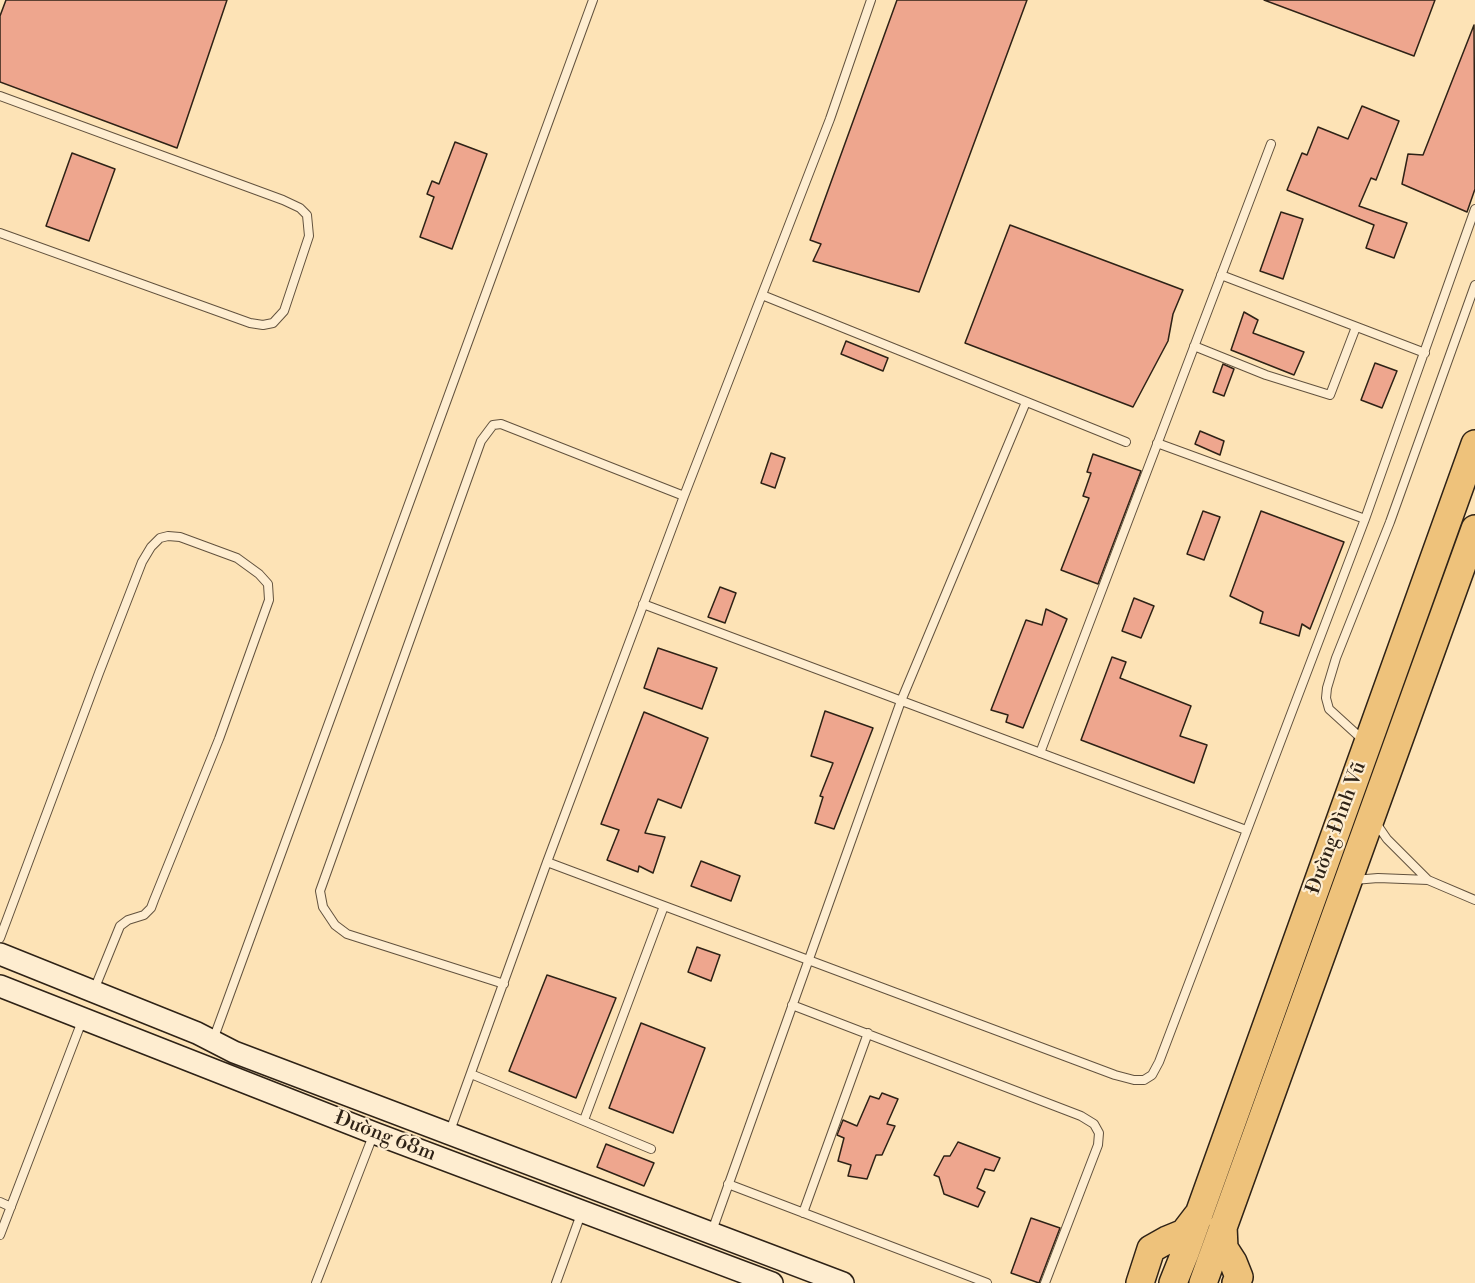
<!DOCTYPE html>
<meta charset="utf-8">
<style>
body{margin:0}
canvas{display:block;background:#fde3b6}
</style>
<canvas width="1475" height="1283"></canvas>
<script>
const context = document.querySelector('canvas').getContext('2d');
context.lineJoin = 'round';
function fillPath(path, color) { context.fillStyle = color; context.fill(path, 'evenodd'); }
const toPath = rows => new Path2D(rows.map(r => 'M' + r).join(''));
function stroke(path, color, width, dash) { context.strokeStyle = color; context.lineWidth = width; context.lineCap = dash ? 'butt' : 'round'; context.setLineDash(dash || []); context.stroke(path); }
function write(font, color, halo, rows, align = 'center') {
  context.font = font + ' "Libre Bodoni",serif'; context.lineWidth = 4.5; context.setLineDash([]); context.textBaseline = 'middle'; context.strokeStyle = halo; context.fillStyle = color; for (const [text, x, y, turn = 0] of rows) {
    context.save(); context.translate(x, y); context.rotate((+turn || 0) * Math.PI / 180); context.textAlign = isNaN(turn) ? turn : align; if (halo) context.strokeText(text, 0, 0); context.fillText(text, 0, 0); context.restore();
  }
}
const building = toPath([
 [6,0,227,0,177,148,0,82,0,16,6,0],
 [897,0,1027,0,919,292,813,261,821,244,810,240,897,0],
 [1264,0,1435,0,1414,56,1264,0],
 [1474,25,1475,189,1467,212,1402,184,1408,154,1423,155,1474,25],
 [1362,106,1399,121,1376,180,1371,178,1359,206,1407,223,1394,258,1366,248,1374,225,1287,190,1302,153,1307,155,1318,127,1348,139,1362,106],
 [455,142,487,154,452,249,420,237,434,197,427,194,432,181,439,184,455,142],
 [72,153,115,169,89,241,46,226,72,153],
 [1281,212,1303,219,1283,279,1260,271,1281,212],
 [1010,225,1183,290,1173,314,1168,341,1133,407,965,343,1010,225],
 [1244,312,1258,320,1253,333,1304,352,1294,375,1231,350,1244,312],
 [846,341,888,358,883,371,841,354,846,341],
 [1375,363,1397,371,1382,408,1361,400,1375,363],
 [1223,364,1234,369,1224,396,1213,392,1223,364],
 [1200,431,1224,441,1220,455,1195,444,1200,431],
 [771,453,785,458,775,488,761,483,771,453],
 [1093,454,1141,471,1098,584,1061,570,1089,498,1083,496,1091,473,1087,472,1093,454],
 [1203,511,1220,517,1204,560,1187,554,1203,511],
 [1261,511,1344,542,1310,629,1302,624,1299,636,1260,623,1263,612,1230,596,1261,511],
 [720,587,736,593,725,623,708,617,720,587],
 [1134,598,1154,606,1141,638,1122,631,1134,598],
 [1046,609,1067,619,1023,728,1006,722,1008,715,991,710,1026,620,1042,625,1046,609],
 [658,648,717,668,702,709,644,688,658,648],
 [1112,657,1126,662,1120,678,1191,706,1180,736,1207,745,1194,783,1081,740,1112,657],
 [825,711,873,728,834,829,815,823,823,797,820,796,833,763,811,756,825,711],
 [644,712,708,738,681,808,658,799,645,833,665,837,653,873,639,866,638,872,607,860,619,830,601,824,644,712],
 [701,861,740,876,731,901,691,886,701,861],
 [697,947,720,955,711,981,688,972,697,947],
 [547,975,616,998,576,1098,509,1071,547,975],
 [641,1023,705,1048,673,1133,609,1108,641,1023],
 [882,1093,898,1099,887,1124,895,1126,882,1155,876,1155,867,1179,848,1176,851,1165,838,1161,844,1138,837,1135,843,1120,857,1126,870,1096,879,1099,882,1093],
 [958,1142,1000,1158,994,1171,985,1169,977,1188,985,1192,978,1207,944,1194,939,1177,934,1175,944,1156,950,1156,958,1142],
 [606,1144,654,1163,644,1186,597,1167,606,1144],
 [1031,1218,1060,1228,1039,1283,1011,1273,1031,1218]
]);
fillPath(building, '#eea68e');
stroke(building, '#2e2216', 1.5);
const lane = toPath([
 [0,96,283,200,300,208,307,215,309,236,284,311,273,323,263,325,250,323,0,233],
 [1221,275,1425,353],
 [762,295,1126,442],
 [1194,346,1266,375,1330,395,1356,327],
 [1157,443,1365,519],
 [643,604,1246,830],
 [1363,740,1329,709,1326,698,1327,688,1336,658,1390,522,1475,285],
 [1040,753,1271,144],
 [1376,823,1387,839,1428,880],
 [547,862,1115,1075,1134,1080,1144,1080,1152,1075,1159,1062,1365,519,1475,209],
 [1354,880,1378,878,1428,880,1475,900],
 [0,938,99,673,142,562,151,547,160,538,168,536,180,537,237,558,259,574,268,584,269,600,219,739,154,900,151,908,144,915,128,920,120,926,94,990],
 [504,984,347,934,335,925,323,907,320,891,481,441,493,425,501,424,684,496],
 [792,1005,1081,1116,1094,1124,1099,1133,1098,1145,1045,1283],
 [213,1040,593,0],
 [471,1074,651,1149],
 [584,1120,664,906],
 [450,1131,547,862,684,496,830,119,871,0],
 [728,1184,987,1283],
 [0,1202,11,1207],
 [803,1213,868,1033],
 [712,1231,901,701,1026,402],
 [0,1235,82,1021],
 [316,1283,374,1133],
 [556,1283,581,1214]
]);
const secondary = toPath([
 [0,954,197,1033,234,1052,843,1283],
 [0,986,374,1133,772,1283]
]);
const highway = toPath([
 [1223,1226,1224,1248,1233,1262,1239,1277,1236,1283],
 [1140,1283,1151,1249,1167,1240,1184,1233,1197,1216],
 [1173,1283,1185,1253,1475,444],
 [1203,1283,1475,529]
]);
stroke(lane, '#62523e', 10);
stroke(secondary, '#2e2216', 24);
stroke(highway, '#2e2216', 30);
stroke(lane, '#feedd0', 8);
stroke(secondary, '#feedd0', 21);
stroke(highway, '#eec27b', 27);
write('20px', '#2e2216', '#feedd0', [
 ["Đường Đình Vũ",1337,828,-70],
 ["Đường 68m",385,1137,21]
]);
</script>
